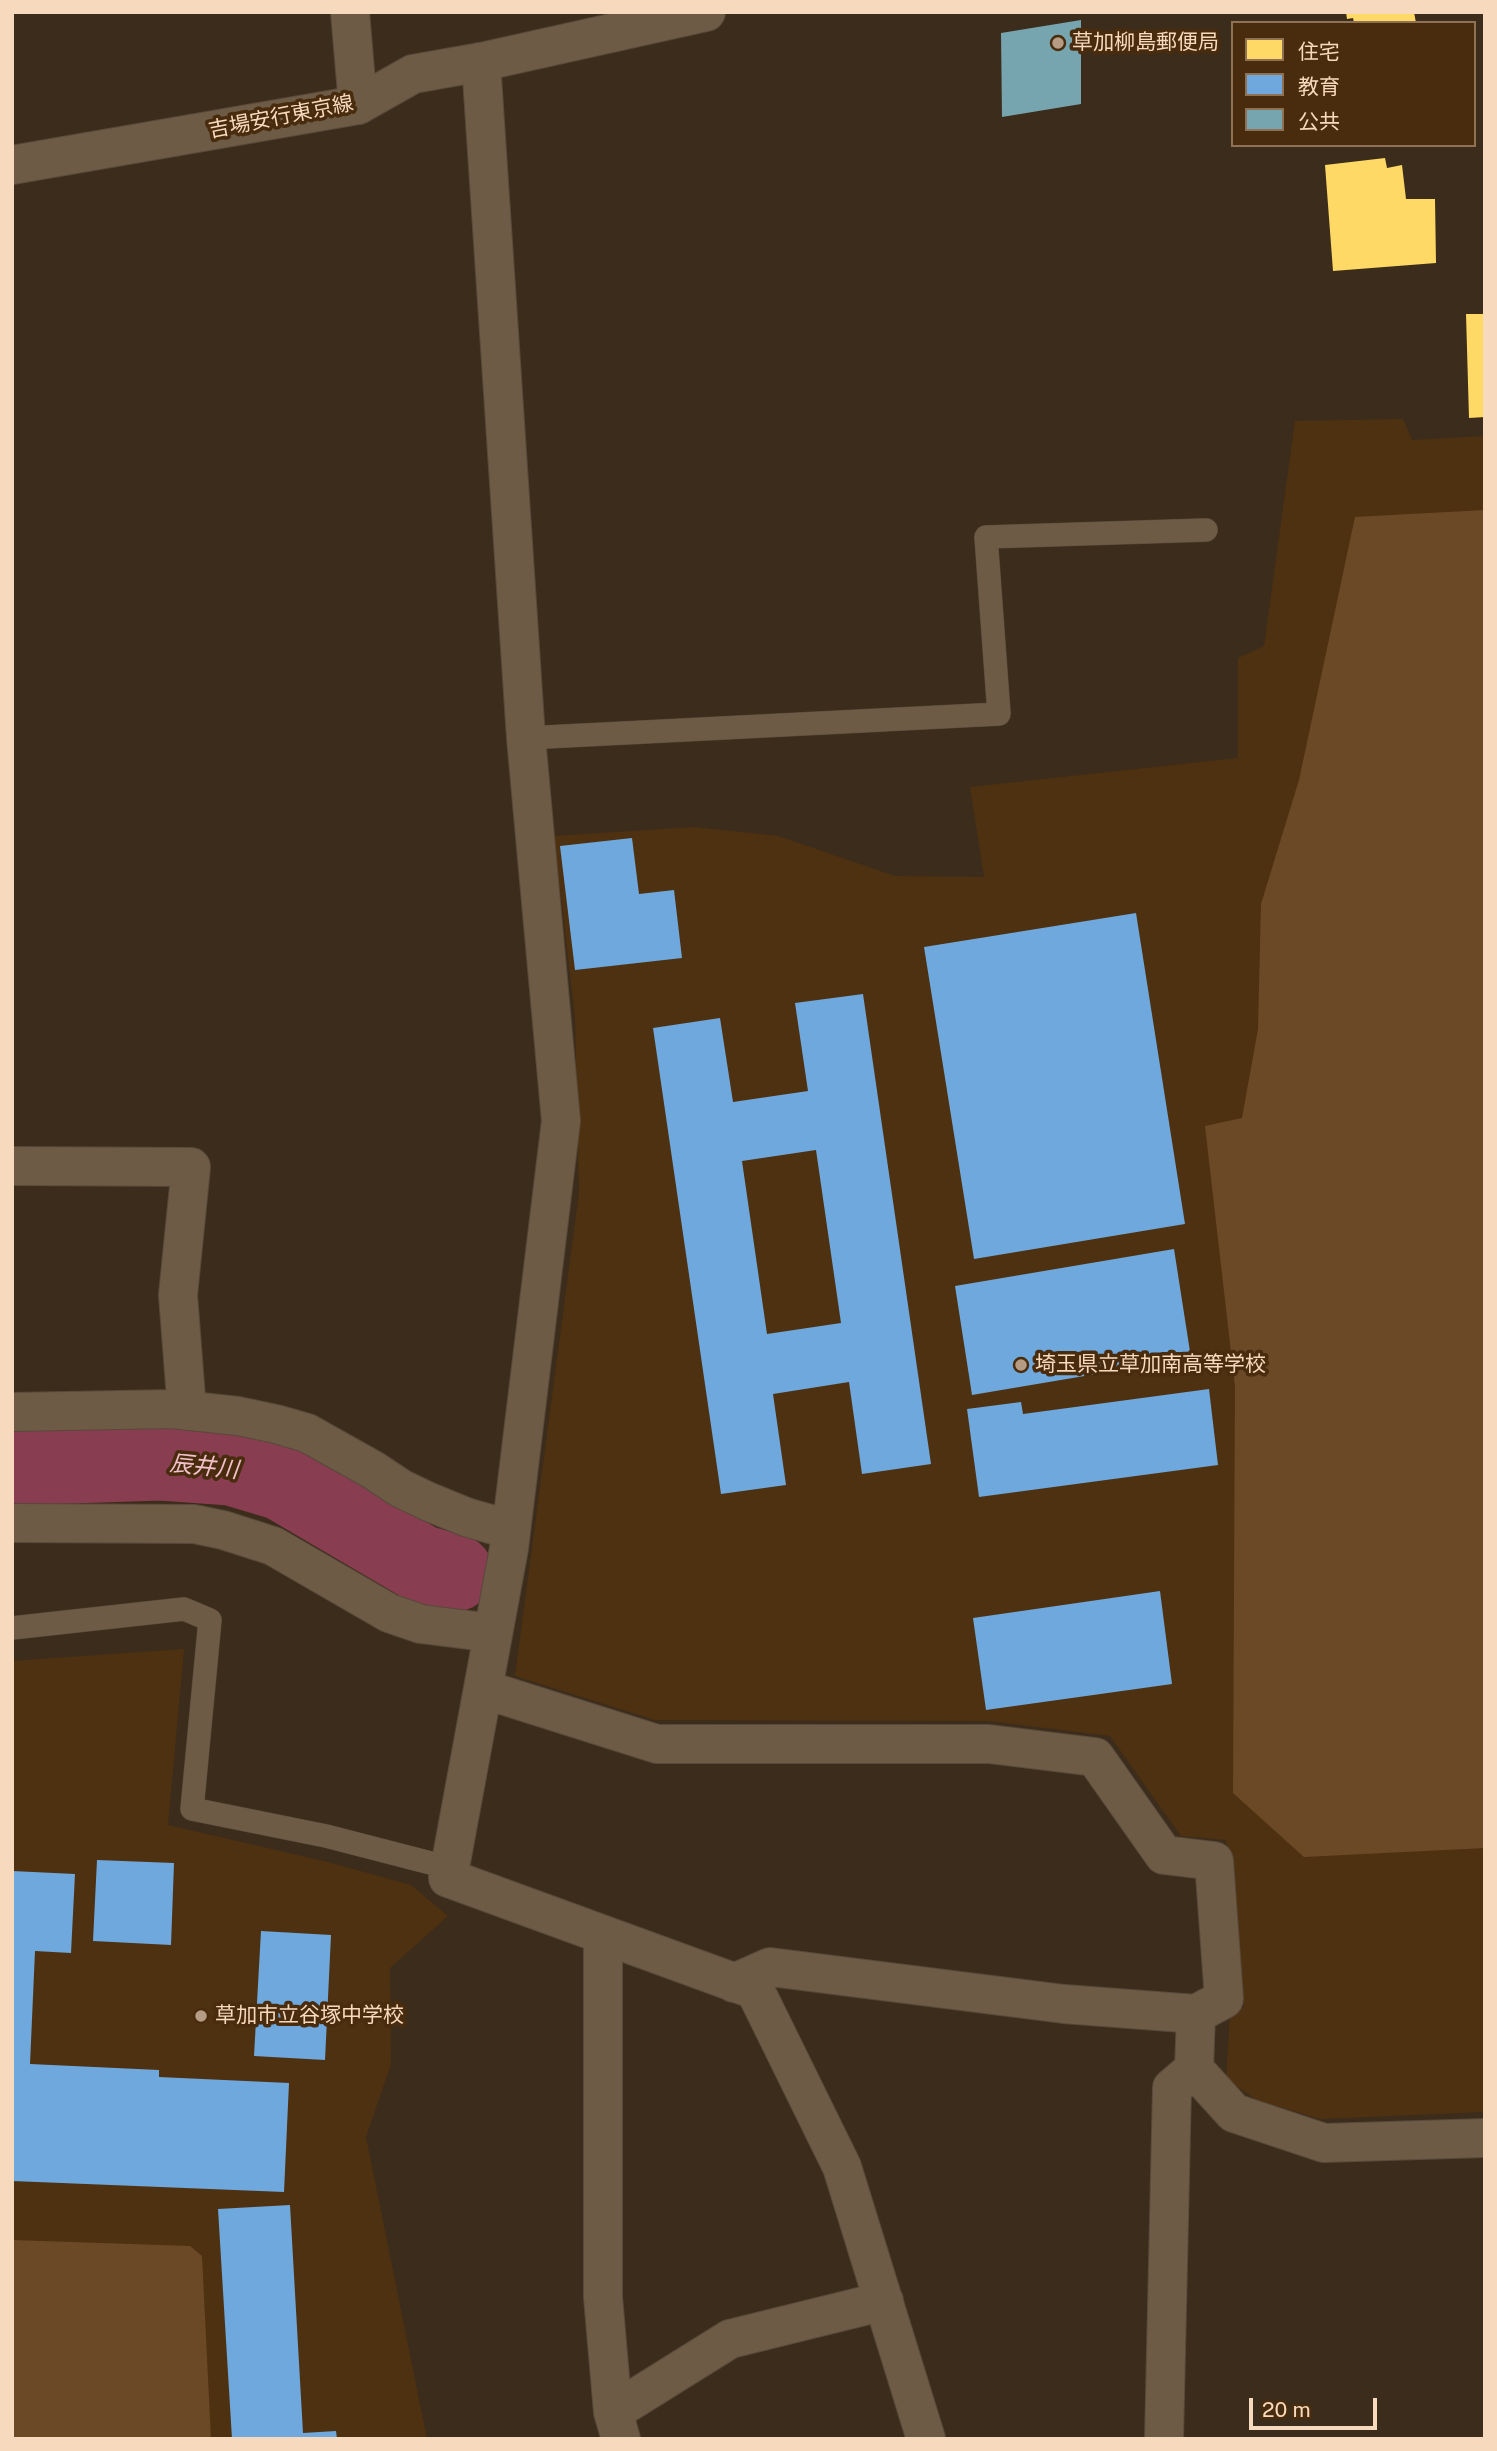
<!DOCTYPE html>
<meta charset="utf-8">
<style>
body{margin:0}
#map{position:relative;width:1497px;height:2451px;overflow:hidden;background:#3c2c1b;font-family:"Public Sans","Noto Sans JP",sans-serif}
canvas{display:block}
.frame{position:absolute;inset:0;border:14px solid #f7d9bd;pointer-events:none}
.legend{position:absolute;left:1231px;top:21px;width:245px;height:126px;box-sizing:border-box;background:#492c0e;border:2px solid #8f7154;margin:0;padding:9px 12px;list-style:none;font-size:21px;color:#f7d9bd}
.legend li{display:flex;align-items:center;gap:14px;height:35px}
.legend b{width:35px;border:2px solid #8f7154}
.scale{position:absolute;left:1249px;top:2398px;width:128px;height:32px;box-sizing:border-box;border:4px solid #f7d9bd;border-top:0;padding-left:9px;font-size:21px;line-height:24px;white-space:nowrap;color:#f7d9bd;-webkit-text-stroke:5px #492c0e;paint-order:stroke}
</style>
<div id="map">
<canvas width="1497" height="2451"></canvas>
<div class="frame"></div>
<ul class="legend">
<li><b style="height:19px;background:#ffd966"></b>住宅</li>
<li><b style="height:19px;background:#6fa8dc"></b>教育</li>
<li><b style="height:19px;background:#76a5af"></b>公共</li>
</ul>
<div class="scale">20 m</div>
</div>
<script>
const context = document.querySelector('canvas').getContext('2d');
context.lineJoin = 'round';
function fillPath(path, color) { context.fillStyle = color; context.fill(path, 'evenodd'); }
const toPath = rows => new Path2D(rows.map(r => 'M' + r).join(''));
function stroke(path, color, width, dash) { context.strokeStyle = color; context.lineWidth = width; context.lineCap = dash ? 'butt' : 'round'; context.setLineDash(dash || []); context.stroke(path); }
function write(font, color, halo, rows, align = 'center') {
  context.font = font + ' "Public Sans","Noto Sans JP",sans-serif'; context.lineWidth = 7; context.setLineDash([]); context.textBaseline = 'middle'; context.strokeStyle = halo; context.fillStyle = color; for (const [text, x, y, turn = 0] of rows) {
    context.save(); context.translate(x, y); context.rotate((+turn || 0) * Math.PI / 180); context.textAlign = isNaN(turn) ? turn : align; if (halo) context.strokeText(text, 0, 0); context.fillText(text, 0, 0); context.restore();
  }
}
fillPath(toPath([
 [1403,419,1412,440,1485,436,1485,2112,1320,2119,1257,2100,1226,2079,1230,2015,1244,2007,1226,1840,1181,1836,1110,1736,989,1721,655,1720,515,1676,579,1193,575,1016,554,836,694,827,778,836,895,876,984,877,970,787,1238,758,1238,658,1264,646,1295,421],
 [184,1649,168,1825,328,1862,411,1885,448,1916,390,1968,391,2064,366,2137,427,2439,12,2439,12,1661]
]), '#4e3111');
fillPath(toPath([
 [1485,510,1485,1848,1304,1857,1233,1793,1235,1387,1205,1126,1242,1118,1258,1029,1261,904,1299,780,1355,517],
 [12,2240,190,2246,202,2256,211,2439,12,2439]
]), '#6b4926');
fillPath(toPath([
 [1346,12,1414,12,1416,23,1354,23,1353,18,1347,19],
 [1385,158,1387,168,1402,165,1406,199,1435,199,1436,263,1333,271,1325,165],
 [1466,314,1485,314,1485,417,1469,418]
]), '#ffd966');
fillPath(toPath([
 [632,838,639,894,674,890,682,958,575,970,560,846],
 [1136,913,1185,1224,974,1259,924,947],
 [863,994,931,1464,862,1474,849,1382,773,1394,786,1485,721,1494,653,1028,720,1018,733,1102,808,1091,795,1003],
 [816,1150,841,1323,767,1334,742,1161],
 [1174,1249,1191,1358,972,1395,955,1286],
 [1209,1389,1218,1465,979,1497,967,1409,1021,1402,1023,1414],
 [1160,1591,1172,1684,986,1710,973,1618],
 [97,1860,174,1863,171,1945,93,1941],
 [12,1871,75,1874,71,1953,35,1951,30,2064,159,2070,159,2077,289,2083,284,2192,12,2181],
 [261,1931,331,1935,325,2060,254,2056],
 [290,2205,303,2433,336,2431,337,2439,232,2439,218,2209]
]), '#6fa8dc');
fillPath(toPath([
 [1081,20,1081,104,1002,117,1001,33]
]), '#76a5af');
stroke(toPath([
 [12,1467,161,1462,232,1467,282,1482,420,1563,455,1573]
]), '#893d51', 77);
const service = toPath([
 [526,738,999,714,986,537,1206,530],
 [12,1628,184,1609,210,1620,192,1809,326,1836,450,1868]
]);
const minor = toPath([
 [350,12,358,105],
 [481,62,526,738,561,1121,509,1548,448,1878,755,1990,842,2167,926,2439],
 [12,1166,191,1167,178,1295,187,1411],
 [12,1412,172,1409,238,1416,276,1424,307,1433,373,1470,400,1488,427,1501,466,1517,511,1530],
 [12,1523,194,1524,223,1530,273,1546,389,1613,421,1624,493,1633],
 [483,1689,657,1744,989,1744,1095,1757,1164,1855,1214,1861,1224,1999,1196,2014,1064,2004,770,1967,734,1983],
 [603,1935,603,2297,613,2412,621,2439],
 [1194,2069,1234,2113,1324,2143,1485,2138],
 [613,2412,730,2339,884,2301],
 [1164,2439,1172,2088,1194,2069,1196,2014]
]);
const secondary = toPath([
 [12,165,358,105,413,74,481,62,706,12]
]);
stroke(service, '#58493a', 24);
stroke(minor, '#58493a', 40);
stroke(secondary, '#58493a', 40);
stroke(service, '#6d5b46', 23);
stroke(minor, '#6d5b46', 38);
stroke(secondary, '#6d5b46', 38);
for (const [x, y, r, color] of [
 [1058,43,7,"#b69c84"],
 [1021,1365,7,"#b69c84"],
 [201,2016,7,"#b69c84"]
]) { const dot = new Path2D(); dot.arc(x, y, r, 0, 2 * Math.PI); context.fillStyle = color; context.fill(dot); stroke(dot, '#492c0e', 2.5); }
write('21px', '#f7d9bd', '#492c0e', [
 ["草加柳島郵便局",1072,43],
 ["埼玉県立草加南高等学校",1035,1365],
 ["草加市立谷塚中学校",215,2016]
], 'left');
write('21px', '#f7d9bd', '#492c0e', [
 ["吉場安行東京線",281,117,-11]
]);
write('italic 23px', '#f2c1cb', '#492c0e', [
 ["辰井川",204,1467,6]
]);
</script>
